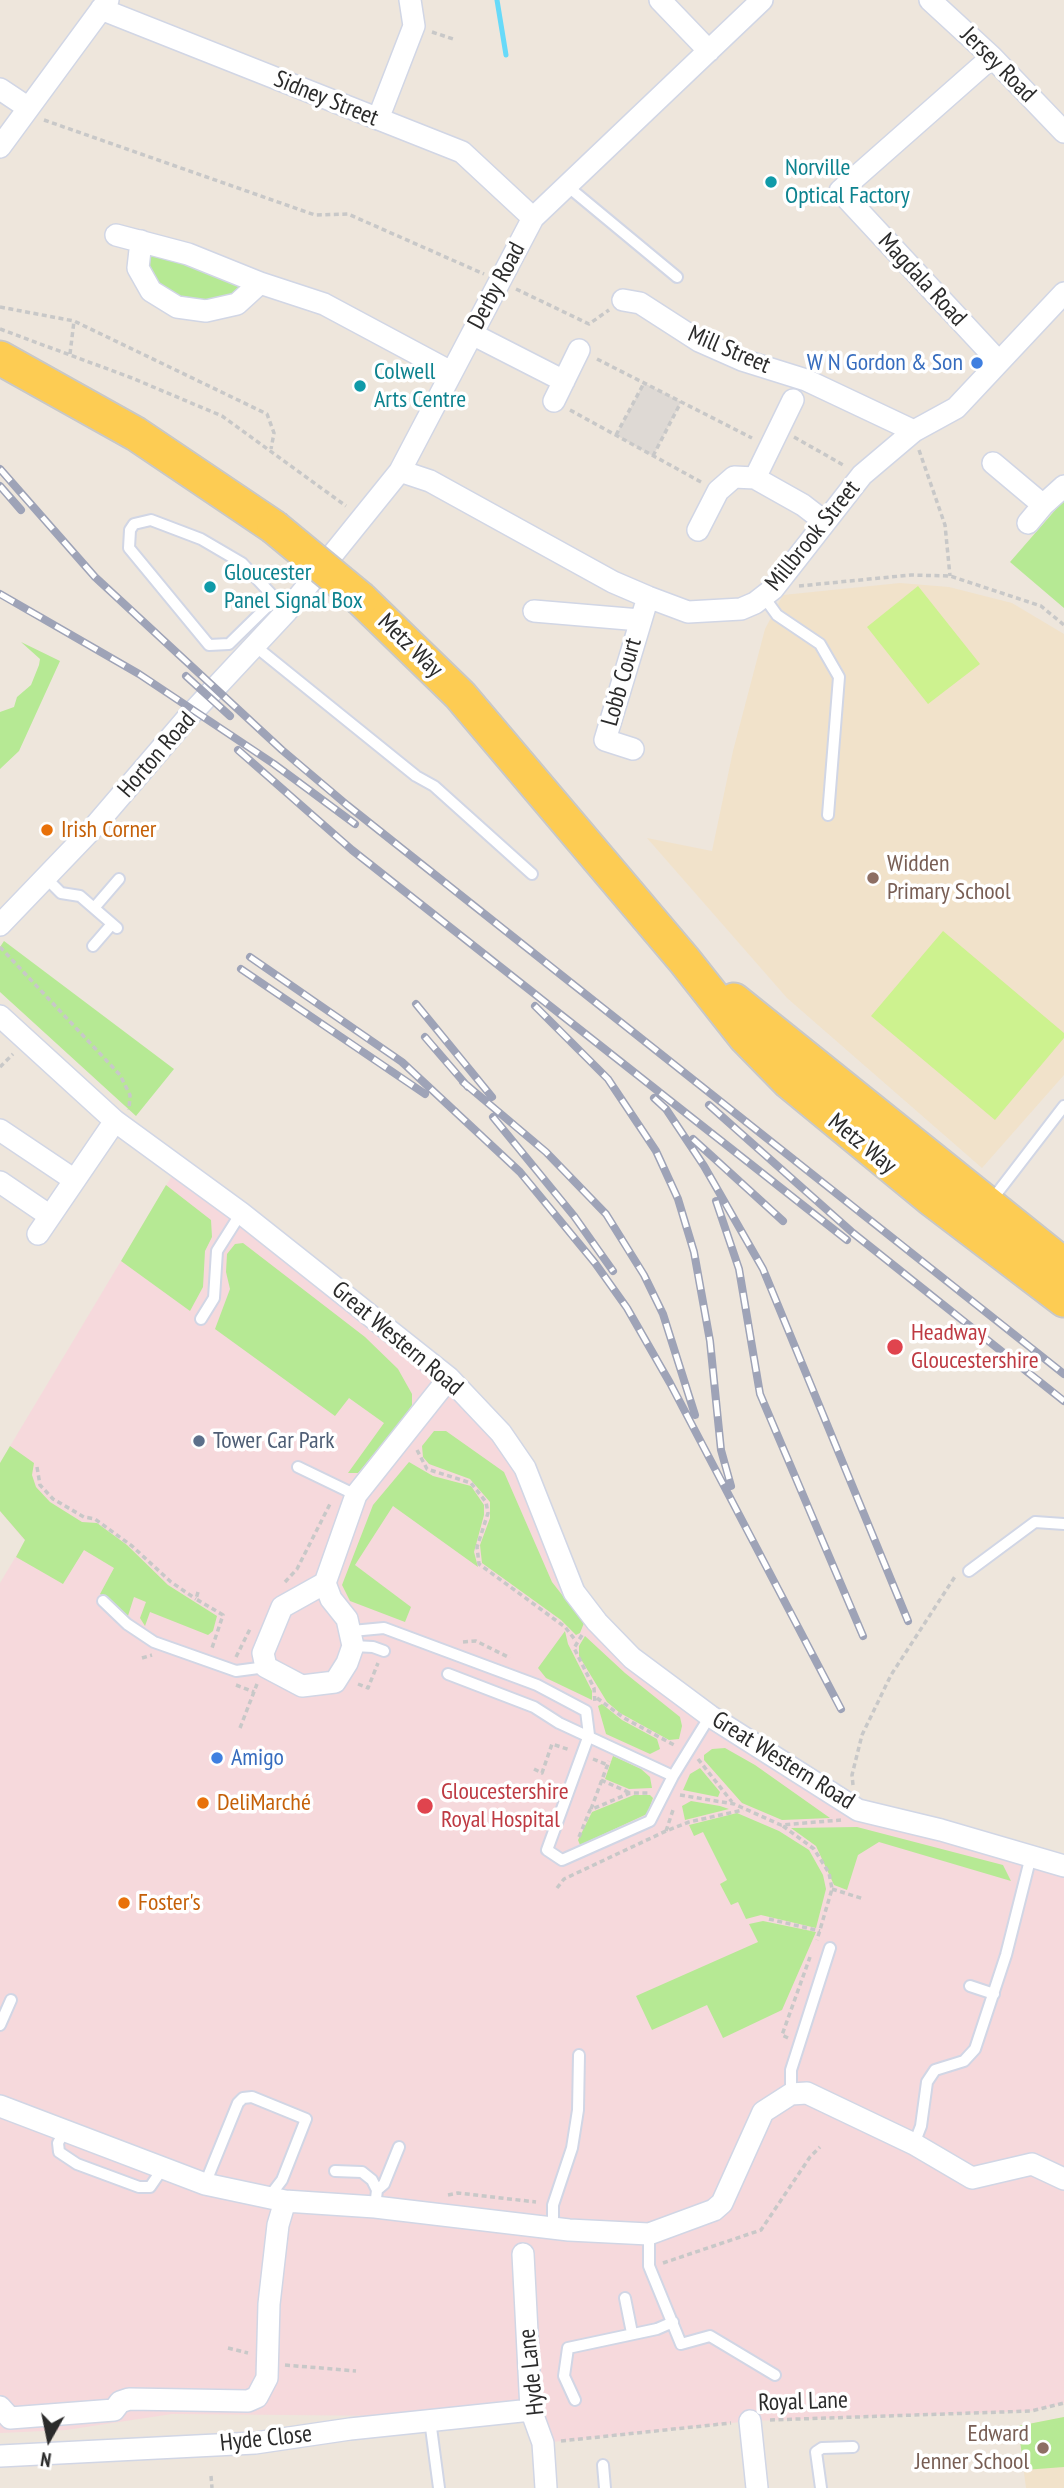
<!DOCTYPE html>
<meta charset="utf-8">
<style>
body{margin:0}
#map{position:relative;width:1064px;height:2488px;overflow:hidden;background:#eee6dc;font-family:"PT Sans Narrow",sans-serif}
canvas{display:block}
.north{position:absolute;left:14px;top:2404px;width:70px;height:70px;-webkit-text-stroke:5px #fff;paint-order:stroke;rotate:189deg;font-size:19px;font-weight:700;line-height:28px;text-align:center;color:#2b2b2b}
.north::after{content:'';display:block;margin:auto;width:24px;height:32px;background:#2b2b2b;clip-path:polygon(50% 0,100% 100%,50% 72%,0 100%)}
</style>
<div id="map">
<canvas width="1064" height="2488"></canvas>
<div class="north">N</div>
</div>
<script>
const context = document.querySelector('canvas').getContext('2d');
context.lineJoin = 'round';
function fillPath(path, color) { context.fillStyle = color; context.fill(path, 'evenodd'); }
const toPath = rows => new Path2D(rows.map(r => 'M' + r).join(''));
function stroke(path, color, width, dash) { context.strokeStyle = color; context.lineWidth = width; context.lineCap = dash ? 'butt' : 'round'; context.setLineDash(dash || []); context.stroke(path); }
function write(font, color, halo, rows, align = 'center') {
  context.font = font + ' "PT Sans Narrow",sans-serif'; context.lineWidth = 7; context.setLineDash([]); context.textBaseline = 'middle'; context.strokeStyle = halo; context.fillStyle = color; for (const [text, x, y, turn = 0] of rows) {
    context.save(); context.translate(x, y); context.rotate((+turn || 0) * Math.PI / 180); context.textAlign = isNaN(turn) ? turn : align; if (halo) context.strokeText(text, 0, 0); context.fillText(text, 0, 0); context.restore();
  }
}
fillPath(toPath([
 [900,583,949,587,1012,603,1064,634,1064,1075,982,1168,787,998,647,838,712,851,733,751,765,629,783,595],
 [1064,2417,1064,2488,1026,2488,1018,2426]
]), '#f1e2ca');
fillPath(toPath([
 [176,1169,501,1433,597,1623,845,1803,1064,1866,1064,2403,1031,2411,750,2421,543,2443,531,2410,401,2416,172,2414,66,2430,0,2433,0,1583,25,1541,0,1511,0,1463]
]), '#f6d9dc');
fillPath(toPath([
 [150,254,185,263,242,286,232,295,206,300,180,298,158,284,148,266],
 [1064,500,1064,608,1010,562],
 [21,642,60,661,19,751,0,769,0,712,14,707,17,697,31,685,39,665,40,659],
 [4,941,174,1069,136,1116,0,992,0,947],
 [166,1185,211,1220,212,1237,205,1251,203,1287,190,1311,121,1261],
 [243,1243,365,1337,398,1369,412,1394,412,1405,403,1419,358,1473,348,1473,384,1423,349,1398,335,1416,215,1329,230,1289,226,1272,227,1254,235,1244],
 [434,1431,446,1431,504,1472,552,1582,584,1623,580,1633,576,1635,561,1620,482,1563,480,1545,490,1518,490,1502,470,1479,429,1464,423,1457,422,1446],
 [10,1446,34,1463,32,1475,36,1487,50,1502,82,1522,97,1523,127,1545,168,1585,217,1616,213,1631,208,1635,150,1612,145,1626,140,1618,146,1602,134,1597,127,1619,100,1594,114,1568,84,1550,63,1584,16,1557,25,1540,0,1511,0,1463],
 [409,1462,433,1476,471,1486,484,1505,484,1515,474,1552,478,1567,393,1506,355,1565,411,1607,405,1622,350,1601,342,1585,373,1505],
 [565,1631,568,1644,592,1691,592,1700,546,1678,538,1668],
 [585,1636,625,1673,680,1717,682,1726,679,1739,669,1740,620,1713,607,1702,579,1656,579,1646],
 [602,1704,622,1720,657,1739,660,1749,650,1754,606,1734,598,1706],
 [725,1748,755,1765,830,1818,782,1820,742,1803,704,1760,704,1755,712,1749],
 [613,1756,641,1769,650,1777,652,1788,629,1789,605,1779],
 [700,1768,720,1792,718,1797,683,1790,690,1774],
 [634,1795,650,1795,653,1798,647,1814,580,1845,578,1840,592,1812],
 [691,1801,720,1806,729,1809,685,1820,682,1806],
 [737,1813,779,1831,809,1850,823,1875,826,1889,816,1928,761,1915,746,1919,738,1902,731,1905,720,1884,727,1880,703,1832,694,1836,689,1825],
 [857,1827,1003,1865,1011,1881,879,1842,858,1855,847,1890,834,1885,816,1846,791,1828],
 [763,1921,816,1932,782,2010,723,2038,707,2005,652,2030,636,1996,758,1942,749,1924],
 [1064,2417,1064,2467,1024,2470,1018,2426]
]), '#b6e994');
fillPath(toPath([
 [918,586,980,664,928,704,867,627],
 [943,931,1064,1033,1064,1038,995,1120,871,1016]
]), '#cdf28f');
fillPath(toPath([
 [644,383,681,402,653,456,616,435]
]), '#ded9d4');
stroke(toPath([
 [497,0,506,55]
]), '#67daf9', 5);
const lane = toPath([
 [566,185,677,277],
 [764,597,777,615,820,644,839,677,828,815],
 [274,600,229,644,209,645,129,548,130,530,134,524,151,520,201,539,242,563,287,611],
 [255,646,416,776,434,786,532,874],
 [46,878,61,893,80,896,117,928],
 [94,908,119,879],
 [93,946,112,924],
 [991,1201,1064,1106],
 [201,1319,214,1298,217,1251,241,1213],
 [298,1467,356,1495],
 [969,1571,1035,1522,1064,1524],
 [103,1601,127,1624,154,1642,236,1671,266,1667],
 [352,1631,384,1628,537,1685,586,1711,589,1735,547,1850,562,1860,650,1821,673,1776,710,1716],
 [353,1646,373,1647,384,1651],
 [448,1674,534,1707,559,1723,673,1776],
 [970,1986,994,1994],
 [0,2025,11,2000],
 [791,2094,791,2070,830,1948],
 [65,2130,58,2143,59,2152,77,2164,139,2187,150,2187,163,2168],
 [914,2144,921,2126,927,2082,935,2070,964,2061,975,2049,1006,1955,1031,1856],
 [335,2171,362,2172,372,2180,377,2190,375,2207],
 [205,2184,238,2103,243,2098,252,2097,306,2119,282,2180,269,2197],
 [377,2190,384,2184,399,2147],
 [553,2227,553,2205,572,2148,578,2110,579,2055],
 [649,2234,649,2266,681,2344,710,2336,775,2375],
 [625,2298,632,2333],
 [575,2400,564,2376,568,2348,657,2329,673,2322],
 [430,2420,439,2488],
 [603,2465,605,2488],
 [821,2488,816,2452,822,2448,853,2447]
]);
const street = toPath([
 [660,0,709,51],
 [930,0,992,57,1064,132],
 [101,9,462,152,533,218],
 [992,57,840,191,999,362],
 [0,89,27,107],
 [378,119,414,26,410,0],
 [0,147,108,0],
 [116,235,188,254,260,283,324,304,451,372],
 [141,241,138,268,151,291,177,307,206,311,237,304,260,283],
 [623,300,640,303,699,341,742,360,806,380,914,431],
 [472,334,564,381],
 [554,401,579,350],
 [993,463,1043,505,1028,523],
 [400,471,430,481,613,582,648,597,688,612,741,609,755,603,773,589,862,475,914,431,956,408,1064,293],
 [755,478,803,505,825,522],
 [1043,505,1064,486],
 [698,530,718,491,734,477,755,478,793,400],
 [534,611,640,620],
 [633,749,605,740,648,597],
 [0,925,94,827,189,716,287,611,400,471,533,218,762,0],
 [0,1016,115,1121,241,1213,449,1378,501,1433,525,1468,574,1592,597,1622,632,1658,710,1716,858,1810,941,1830,1064,1866],
 [0,1130,73,1179],
 [0,1182,50,1216],
 [38,1234,115,1121],
 [325,1583,331,1599,347,1619,353,1646,347,1663,335,1682,302,1686,266,1667,263,1653,282,1607,325,1583],
 [325,1583,356,1495,449,1378],
 [0,2106,205,2184,285,2201,375,2207,569,2230,649,2234,714,2210,722,2203,763,2112,791,2094,807,2093,914,2144,972,2178,1032,2164,1064,2179],
 [523,2254,531,2410,543,2443,546,2488],
 [0,2407,10,2418,114,2410,120,2402,129,2399,248,2401,257,2397,267,2378,269,2304,278,2225,285,2201],
 [750,2421,757,2488],
 [0,2456,255,2443,350,2429,531,2410]
]);
const primary = toPath([
 [0,358,136,434,274,527],
 [361,599,460,695,685,961,745,1037,789,1082,930,1198,1064,1300],
 [734,1000,1064,1265]
]);
stroke(lane, '#d1d6e5', 14);
stroke(street, '#d1d6e5', 24);
stroke(primary, '#c8c8c8', 37);
stroke(toPath([
 [432,32,453,39],
 [44,120,315,215,348,214,484,274],
 [516,289,589,324,609,310],
 [0,307,74,321,267,414,274,433,271,449],
 [0,329,132,378,222,416,346,506],
 [70,354,74,321],
 [597,359,752,438],
 [570,410,701,482],
 [616,435,644,383],
 [794,437,845,466],
 [919,450,945,525,950,576],
 [653,456,681,402],
 [799,586,911,575,950,576,1041,606,1064,625],
 [0,947,120,1075,130,1095,129,1110],
 [0,1067,13,1054],
 [417,1450,427,1469,471,1483,486,1502,488,1513,477,1547,479,1564,565,1627,576,1641],
 [37,1467,40,1485,53,1499,84,1517,95,1519,132,1546,171,1582,196,1599],
 [285,1582,297,1569,330,1504],
 [198,1592,196,1599,223,1615,212,1648],
 [582,1635,574,1648,594,1688,595,1703],
 [463,1642,476,1641,510,1658],
 [236,1657,251,1627],
 [142,1658,152,1655],
 [358,1684,368,1688,378,1663],
 [236,1685,254,1692],
 [597,1698,624,1718,676,1746],
 [240,1728,257,1684],
 [593,1759,608,1765],
 [698,1759,732,1802],
 [534,1769,542,1773,552,1744,570,1750],
 [601,1780,630,1793],
 [853,1785,852,1775,862,1735,891,1675,956,1575],
 [680,1795,734,1804,781,1825,841,1820],
 [591,1809,609,1761],
 [783,1826,814,1849,829,1873,832,1889,817,1940],
 [666,1831,673,1810],
 [579,1837,590,1810,630,1793,648,1793],
 [557,1888,564,1879,666,1831,689,1822,743,1810],
 [832,1889,864,1899],
 [769,1919,820,1931],
 [788,2038,782,2035,810,1957],
 [448,2195,458,2193,536,2202],
 [663,2263,761,2230,810,2157,820,2147],
 [228,2348,248,2353],
 [285,2365,356,2371],
 [770,2420,1031,2411,1064,2403],
 [561,2441,731,2423],
 [211,2476,212,2488]
]), '#c8c8c8', 3.5, [5, 3.5]);
stroke(lane, '#fff', 10);
stroke(street, '#fff', 21);
stroke(primary, '#fdcc53', 33);
const rail = toPath([
 [0,469,95,577,282,750,347,805,1064,1374],
 [0,486,21,510],
 [0,594,139,674,274,764,355,824],
 [186,676,230,716],
 [238,750,352,850,847,1240],
 [250,957,402,1062,520,1172,595,1263,627,1308,670,1383,841,1709],
 [241,969,425,1094],
 [416,1004,492,1097],
 [535,1006,608,1079,656,1151,678,1199,694,1252,710,1341,721,1450,731,1486],
 [425,1037,468,1087],
 [463,1082,546,1152,606,1214,644,1275,663,1314,695,1415],
 [654,1098,666,1109,704,1166,763,1269,908,1621],
 [709,1105,853,1233,1064,1401],
 [493,1117,574,1216,613,1271],
 [693,1139,783,1221],
 [716,1201,739,1269,760,1394,863,1636]
]);
stroke(rail, '#9ea3b7', 8);
stroke(rail, '#fff', 5, [16]);
const primaryBridge = toPath([
 [274,527,361,599]
]);
stroke(primaryBridge, '#c8c8c8', 37, []);
stroke(primaryBridge, '#fdcc53', 33);
for (const [x, y, r, color] of [
 [771,182,7,"#0f9aa8"],
 [977,363,7,"#3f7fe0"],
 [360,386,7,"#0f9aa8"],
 [210,587,7,"#0f9aa8"],
 [47,830,7,"#e8710a"],
 [873,878,7,"#8d6e63"],
 [895,1347,9,"#e0444e"],
 [199,1441,7,"#5c6f8a"],
 [217,1758,7,"#3f7fe0"],
 [203,1803,7,"#e8710a"],
 [425,1806,9,"#e0444e"],
 [124,1903,7,"#e8710a"],
 [1043,2448,7,"#8d6e63"]
]) { const dot = new Path2D(); dot.arc(x, y, r, 0, 2 * Math.PI); context.fillStyle = color; context.fill(dot); stroke(dot, '#fff', 2.5); }
write('24px', '#2b2b2b', '#fff', [
 ["Jersey Road",998,65,45],
 ["Sidney Street",326,99,22],
 ["Magdala Road",922,280,47],
 ["Derby Road",497,286,-62],
 ["Mill Street",729,350,23],
 ["Millbrook Street",813,536,-51],
 ["Metz Way",410,646,44],
 ["Lobb Court",622,682,-74],
 ["Horton Road",157,755,-49],
 ["Metz Way",862,1144,39],
 ["Great Western Road",397,1339,40],
 ["Great Western Road",783,1761,32],
 ["Hyde Lane",532,2372,-96],
 ["Royal Lane",803,2402,-2],
 ["Hyde Close",266,2439,-6]
]);
write('24px', '#0d838f', '#fff', [
 ["Norville",785,168],
 ["Optical Factory",785,196],
 ["Colwell",374,372],
 ["Arts Centre",374,400],
 ["Gloucester",224,573],
 ["Panel Signal Box",224,601]
], 'left');
write('24px', '#366cbe', '#fff', [
 ["W N Gordon & Son",963,363],
 ["Amigo",231,1758,"left"]
], 'right');
write('24px', '#c56008', '#fff', [
 ["Irish Corner",61,830],
 ["DeliMarché",217,1803],
 ["Foster's",138,1903]
], 'left');
write('24px', '#785e54', '#fff', [
 ["Widden",887,864],
 ["Primary School",887,892],
 ["Edward",1029,2434,"right"],
 ["Jenner School",1029,2462,"right"]
], 'left');
write('24px', '#be3a42', '#fff', [
 ["Headway",911,1333],
 ["Gloucestershire",911,1361],
 ["Gloucestershire",441,1792],
 ["Royal Hospital",441,1820]
], 'left');
write('24px', '#4e5e75', '#fff', [
 ["Tower Car Park",213,1441]
], 'left');
</script>
